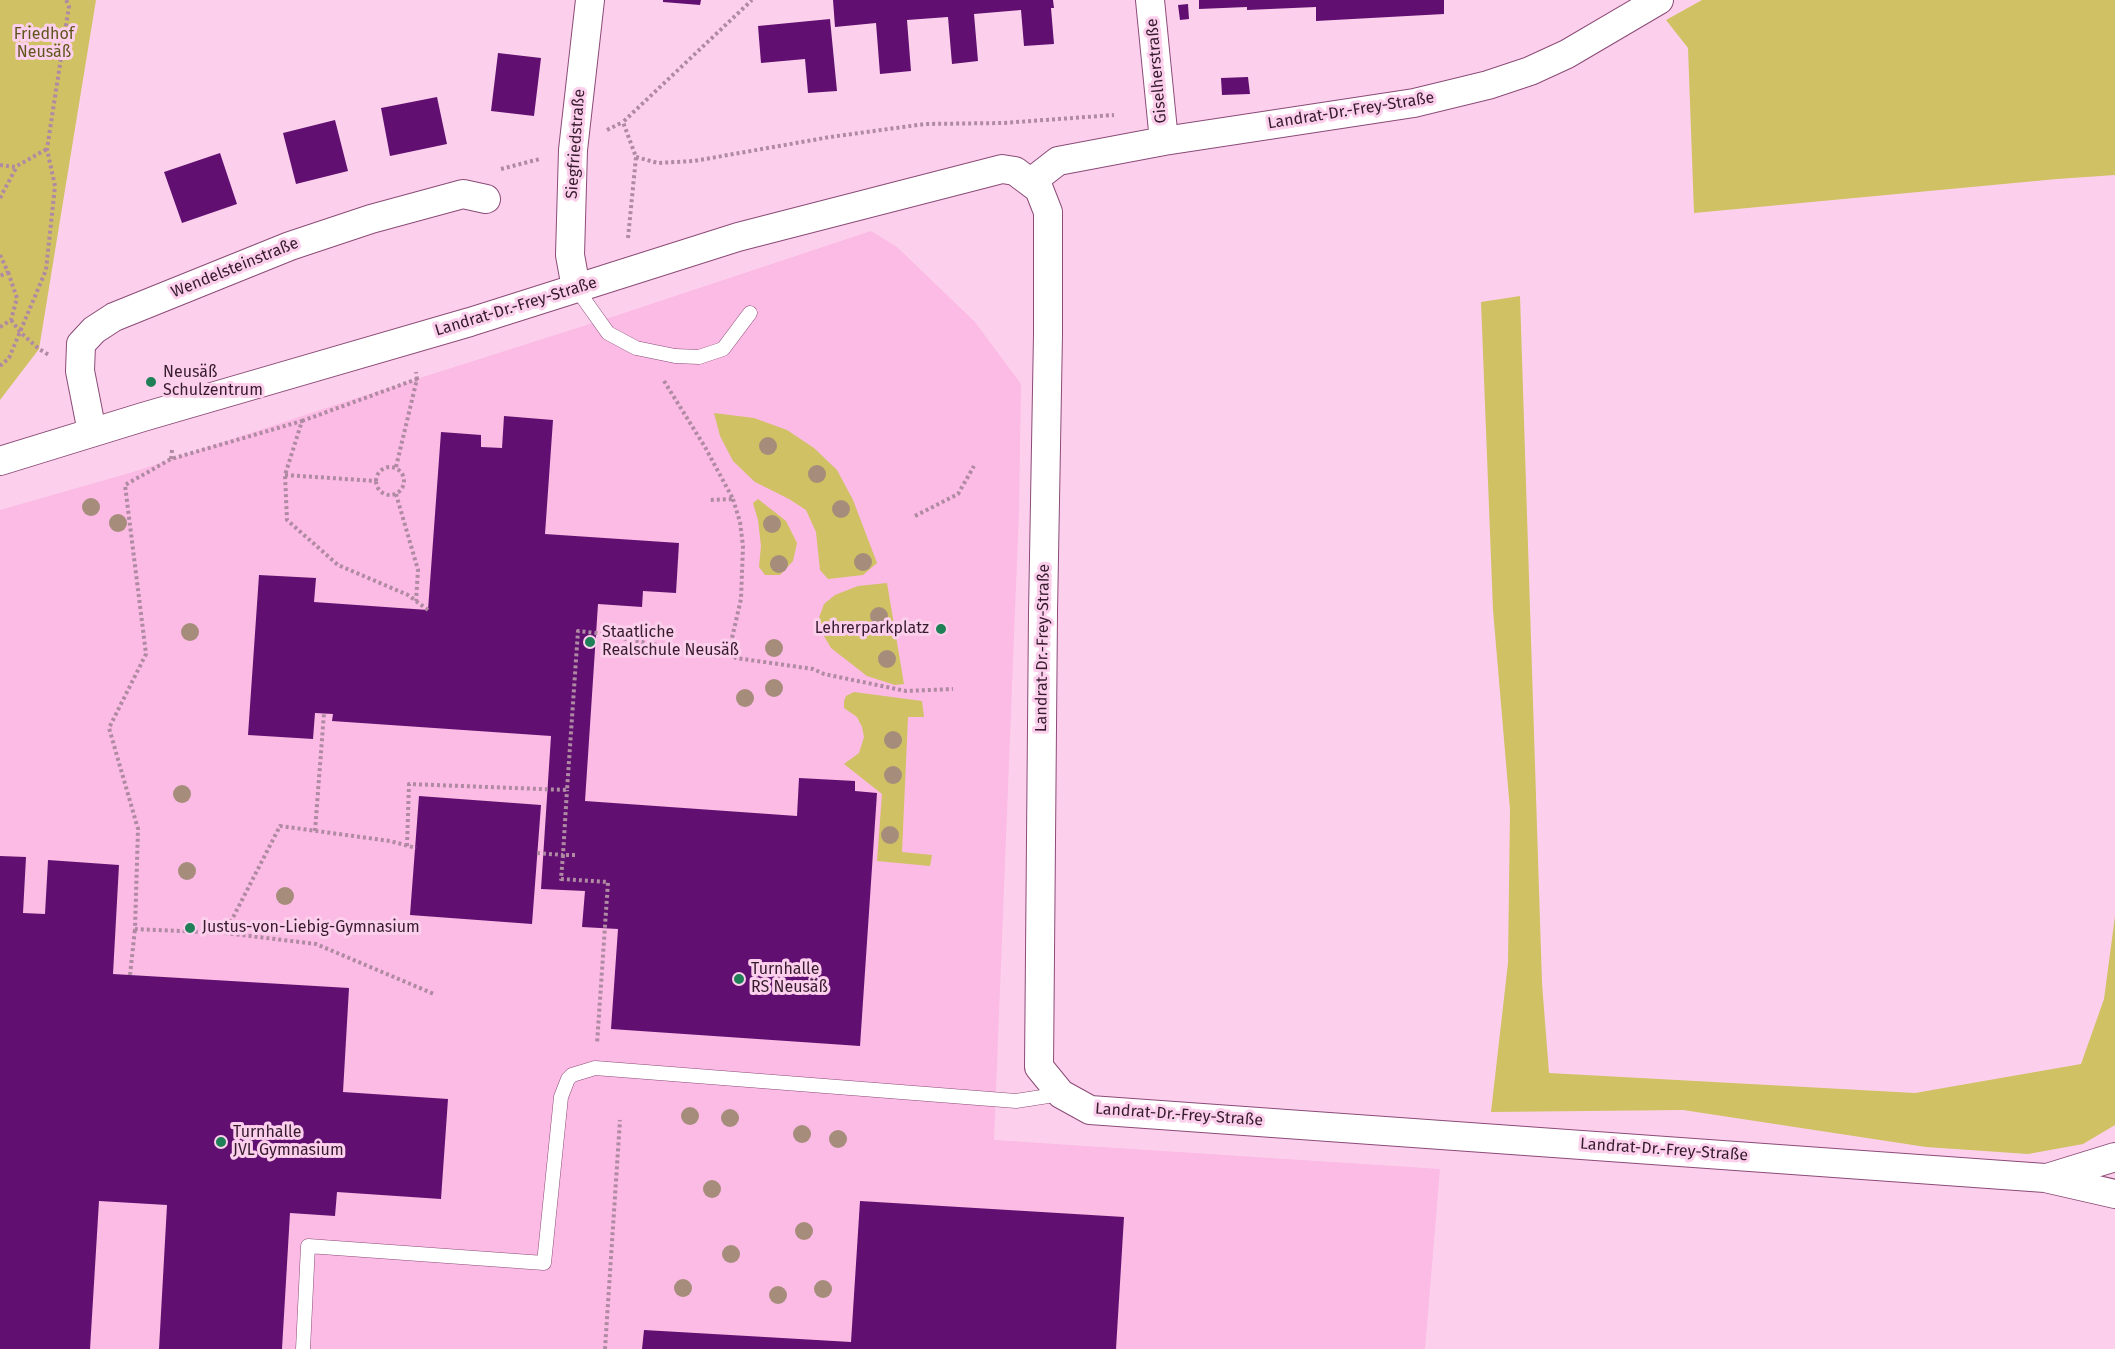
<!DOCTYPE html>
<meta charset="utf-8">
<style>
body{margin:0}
canvas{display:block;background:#fcd0ec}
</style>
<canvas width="2115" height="1349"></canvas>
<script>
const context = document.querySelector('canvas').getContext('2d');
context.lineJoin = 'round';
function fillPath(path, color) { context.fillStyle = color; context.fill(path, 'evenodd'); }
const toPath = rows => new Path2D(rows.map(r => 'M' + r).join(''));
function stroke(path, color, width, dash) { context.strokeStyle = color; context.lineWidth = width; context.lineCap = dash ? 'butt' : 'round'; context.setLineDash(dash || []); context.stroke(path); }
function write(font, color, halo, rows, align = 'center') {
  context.font = font + ' "Fira Sans",sans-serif'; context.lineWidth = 6; context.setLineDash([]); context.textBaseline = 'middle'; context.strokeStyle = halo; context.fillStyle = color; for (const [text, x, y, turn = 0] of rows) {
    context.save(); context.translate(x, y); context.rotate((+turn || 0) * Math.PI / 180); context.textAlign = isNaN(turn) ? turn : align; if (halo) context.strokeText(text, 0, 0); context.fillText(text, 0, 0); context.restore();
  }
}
fillPath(toPath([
 [871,231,897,247,975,322,1021,384,1019,511,994,1140,1440,1169,1425,1349,0,1349,0,510,133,472,338,404,618,315]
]), '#fbbbe4');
fillPath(toPath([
 [0,0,96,0,39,349,0,400],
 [1702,0,2115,0,2115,175,2057,179,1694,213,1688,48,1666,20],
 [1520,296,1542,983,1549,1073,1915,1093,2081,1064,2104,999,2115,916,2115,1125,2083,1144,2028,1154,1926,1147,1683,1110,1491,1112,1508,963,1510,810,1493,610,1481,302],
 [714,413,754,418,787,430,814,448,837,470,853,500,877,563,863,575,828,579,820,570,816,532,806,510,789,499,755,482,733,461,720,436],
 [758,499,786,521,797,543,793,561,780,575,765,575,759,567,761,546,758,520,753,503],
 [887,583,904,684,895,685,867,676,831,648,821,631,819,618,824,604,835,595,858,586],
 [854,692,922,701,924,717,908,717,902,852,932,855,930,866,877,861,882,794,844,764,859,753,864,737,862,727,857,717,844,708,844,701,846,696]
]), '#d0c164');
fillPath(toPath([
 [663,0,701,0,700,5,663,2],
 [833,0,1053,0,1054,8,1051,8,1054,44,1024,46,1021,10,974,14,978,61,952,64,948,17,907,20,911,71,880,74,876,23,835,27],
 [1199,0,1444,0,1444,14,1316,21,1316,7,1247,10,1247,7,1199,9],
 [1188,4,1189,19,1180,20,1178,5],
 [830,19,837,91,808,93,805,59,761,63,758,26],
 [498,53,541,58,534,116,491,111],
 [1248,77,1250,94,1222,95,1221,78],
 [437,97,447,144,390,156,381,108],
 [335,120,348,171,296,184,283,133],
 [220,153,237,204,182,223,164,172],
 [504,416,553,420,545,534,679,543,676,593,643,591,642,607,598,604,585,801,797,816,799,778,855,781,855,791,877,793,860,1046,611,1029,618,929,582,927,585,891,541,889,551,736,332,721,333,714,315,713,313,739,248,735,259,575,316,578,314,602,428,610,441,432,481,435,481,447,502,448],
 [419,796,541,805,532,924,410,915],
 [0,856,26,857,23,913,45,914,48,860,119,865,113,974,349,988,343,1092,448,1099,441,1199,337,1192,335,1216,290,1213,282,1349,159,1349,167,1205,99,1201,90,1349,0,1349],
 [860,1201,1124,1217,1116,1349,642,1349,644,1330,851,1342]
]), '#611071');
const lane = toPath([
 [576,288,608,333,636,348,675,356,699,357,723,349,750,313],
 [303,1349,308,1246,544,1263,561,1097,568,1079,572,1075,595,1068,1016,1101,1061,1094]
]);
const street = toPath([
 [1150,0,1164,141],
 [1031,182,1058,161,1164,141,1414,103,1488,85,1530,71,1567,54,1659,0],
 [576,288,570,255,573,150,590,0],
 [92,432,80,371,81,344,94,330,114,317,290,246,371,219,463,194,486,199],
 [0,461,143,417,470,322,738,237,1002,169,1015,171,1039,189,1048,212,1048,334,1043,613,1039,1067,1061,1094,1090,1110,2045,1178,2115,1194],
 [2047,1178,2115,1157]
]);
stroke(lane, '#8b4b77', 15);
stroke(street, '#8b4b77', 30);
stroke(toPath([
 [607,130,623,122],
 [636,157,658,163,694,161,830,137,925,124,1003,123,1114,115],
 [0,165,15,167,47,149],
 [501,169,540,159],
 [0,198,16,168],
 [628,238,636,157,623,122,752,0],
 [0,255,8,272,0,276],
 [11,320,21,333,39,349,49,355],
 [0,327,11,320,17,298,8,272],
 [0,366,9,358,46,270,55,186,47,149,69,6,66,0],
 [664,381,705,447,733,499,708,500],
 [302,421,417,379],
 [171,459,172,450],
 '376 481a14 14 0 1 1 28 0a14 14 0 1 1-28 0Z',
 [396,467,417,379,416,372],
 [285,475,376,481],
 [396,494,418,570,416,601],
 [733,499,740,522,743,546,741,599,729,651,736,658,813,669,824,674,906,691,953,689],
 [915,516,958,494,974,466],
 [428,610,408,595,338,565,287,520,285,475,302,421,171,459,125,485,146,654,109,728,138,829,135,929,225,933,316,944,434,994],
 [315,831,324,713],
 [407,846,409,784,567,790,578,631,596,633,714,656,729,651],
 [537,853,563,855,567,790],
 [575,855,563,855,561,879,608,882,597,1044],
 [225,933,280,826,390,841,416,848],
 [130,975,135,929],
 [605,1349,620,1120]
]), '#b08aa3', 4, [3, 3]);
stroke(lane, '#fff', 14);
stroke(street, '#fff', 28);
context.fillStyle = '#a68d7b';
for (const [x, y] of [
 [768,446],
 [817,474],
 [91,507],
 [841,509],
 [118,523],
 [772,524],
 [863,562],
 [779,564],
 [879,616],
 [190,632],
 [774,648],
 [887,659],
 [774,688],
 [745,698],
 [893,740],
 [893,775],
 [182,794],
 [890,835],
 [187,871],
 [285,896],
 [690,1116],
 [730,1118],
 [802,1134],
 [838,1139],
 [712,1189],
 [804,1231],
 [731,1254],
 [683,1288],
 [823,1289],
 [778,1295]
]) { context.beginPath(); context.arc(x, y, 9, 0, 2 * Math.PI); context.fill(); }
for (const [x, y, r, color] of [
 [151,382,6,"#1f7f57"],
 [941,629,6,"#1f7f57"],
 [590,642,6,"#1f7f57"],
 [190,928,6,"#1f7f57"],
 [739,979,6,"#1f7f57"],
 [221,1142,6,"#1f7f57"]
]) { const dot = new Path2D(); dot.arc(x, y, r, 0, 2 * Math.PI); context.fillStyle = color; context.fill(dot); stroke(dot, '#fcd0ec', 2); }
write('16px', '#5f561e', '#fcd0ec', [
 ["Friedhof",44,35],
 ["Neusäß",44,53]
]);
write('16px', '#361b2d', '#fcd0ec', [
 ["Giselherstraße",1157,71,-95],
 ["Landrat-Dr.-Frey-Straße",1351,111,-9],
 ["Siegfriedstraße",576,144,-86],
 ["Wendelsteinstraße",235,268,-22],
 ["Landrat-Dr.-Frey-Straße",516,307,-17],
 ["Landrat-Dr.-Frey-Straße",1043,648,-89],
 ["Landrat-Dr.-Frey-Straße",1179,1115,4],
 ["Landrat-Dr.-Frey-Straße",1664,1150,4]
]);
write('16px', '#361b2d', '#fcd0ec', [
 ["Neusäß",163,373],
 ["Schulzentrum",163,391],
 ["Lehrerparkplatz",929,629,"right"],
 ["Staatliche",602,633],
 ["Realschule Neusäß",602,651],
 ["Justus-von-Liebig-Gymnasium",202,928],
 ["Turnhalle",751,970],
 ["RS Neusäß",751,988],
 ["Turnhalle",233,1133],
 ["JVL Gymnasium",233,1151]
], 'left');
</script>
